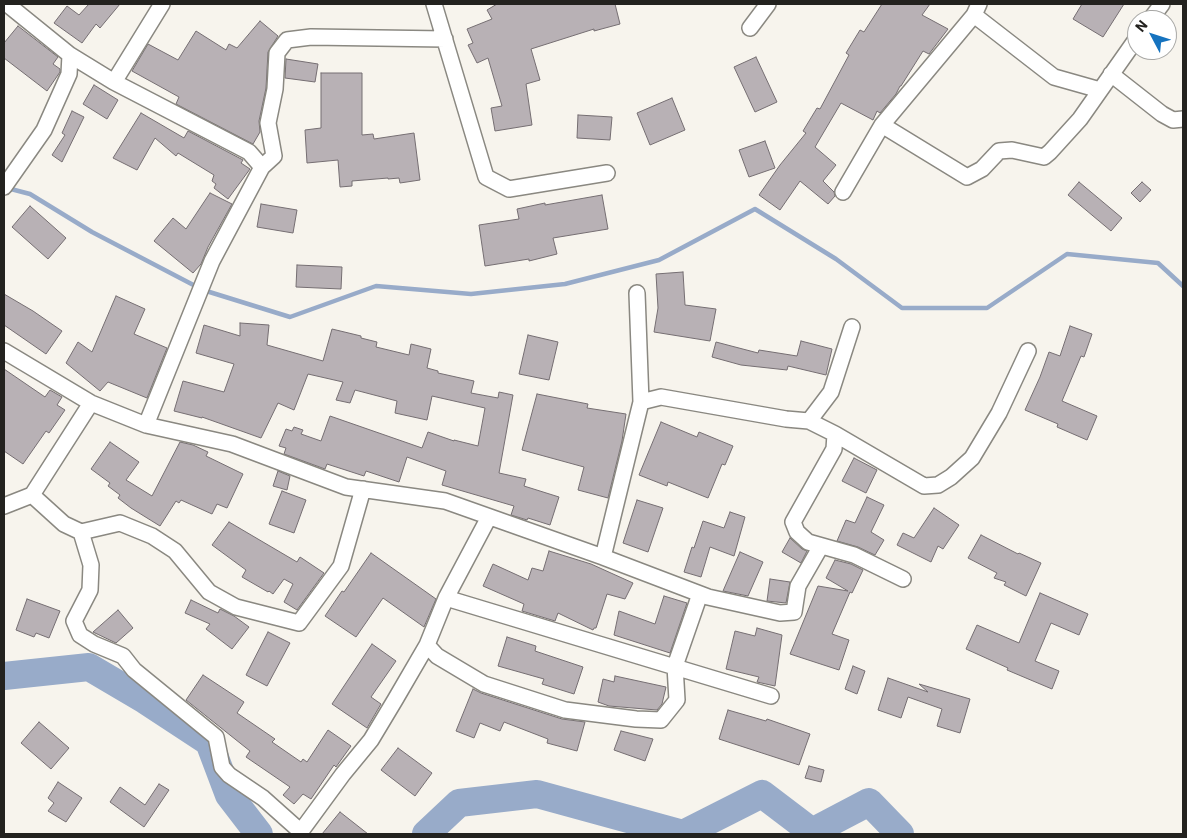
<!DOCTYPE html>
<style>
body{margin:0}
#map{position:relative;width:1187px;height:838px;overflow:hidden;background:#f7f4ed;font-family:Roboto,sans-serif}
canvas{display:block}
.frame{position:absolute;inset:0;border:5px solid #23221f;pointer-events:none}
.north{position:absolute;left:1127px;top:10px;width:50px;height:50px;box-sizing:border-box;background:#fff;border:1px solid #a7a7a5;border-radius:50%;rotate:310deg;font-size:14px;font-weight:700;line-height:20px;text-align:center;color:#23221f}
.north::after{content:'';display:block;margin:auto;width:18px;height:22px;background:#1673bf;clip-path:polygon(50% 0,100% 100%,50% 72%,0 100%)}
</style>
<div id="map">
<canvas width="1187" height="838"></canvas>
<div class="frame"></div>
<div class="north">N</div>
</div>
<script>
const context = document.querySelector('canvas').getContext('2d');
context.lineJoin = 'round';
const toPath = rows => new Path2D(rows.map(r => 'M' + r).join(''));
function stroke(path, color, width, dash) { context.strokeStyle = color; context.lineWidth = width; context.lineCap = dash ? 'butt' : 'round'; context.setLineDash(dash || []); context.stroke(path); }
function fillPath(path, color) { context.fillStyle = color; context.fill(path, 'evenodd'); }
stroke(toPath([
 [7,188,30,194,92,232,203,290,290,317,376,286,471,294,565,284,659,260,755,209,836,259,902,308,987,308,1067,254,1158,263,1183,286]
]), '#98abc9', 4.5);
stroke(toPath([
 [4,676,89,667,145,700,209,742,229,795,259,834],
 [426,834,459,803,537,794,683,834,762,794,812,832,869,802,900,834]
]), '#98abc9', 28);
const building = toPath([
 [89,4,120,4,100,28,96,24,82,43,54,23,67,6,79,15,89,4],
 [497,4,615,4,620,24,594,31,594,29,531,49,540,80,526,84,532,125,495,131,491,108,502,106,488,58,477,63,468,45,473,43,467,29,492,19,487,10,497,4],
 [882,4,930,4,922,15,948,29,929,54,923,51,901,86,900,86,896,94,880,113,877,111,873,120,841,103,815,147,836,165,823,181,834,192,835,196,828,204,800,181,780,210,759,195,780,165,806,133,803,131,817,108,820,109,849,55,846,53,860,30,864,32,882,4],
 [1082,4,1124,4,1103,37,1073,19,1082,4],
 [260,21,278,36,268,52,266,88,259,121,260,132,253,144,176,104,179,97,132,71,148,44,178,60,196,31,226,50,229,44,237,48,260,21],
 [18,26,58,57,53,64,60,69,60,72,47,91,4,58,4,43,18,26],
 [756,57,777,102,755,112,734,67,756,57],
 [286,59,318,64,315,82,285,78,286,59],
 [321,73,362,73,362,135,373,134,374,139,414,133,420,180,400,183,399,178,388,179,388,178,352,181,352,186,340,187,338,160,307,163,305,130,321,128,321,73],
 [94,85,118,100,107,119,83,104,94,85],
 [672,98,685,130,650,145,637,113,672,98],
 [72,111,84,117,62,162,52,155,65,135,62,133,72,111],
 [141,113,184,138,188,131,243,160,241,163,250,169,228,199,214,188,216,184,212,181,214,175,178,153,176,156,155,138,137,170,113,158,141,113],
 [578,115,612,117,610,140,577,138,578,115],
 [765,141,775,168,749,177,739,150,765,141],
 [1079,182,1122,218,1111,231,1068,195,1079,182],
 [1142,182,1151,190,1140,202,1131,193,1142,182],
 [210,193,232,204,208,247,201,264,193,273,154,241,173,218,186,229,210,193],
 [602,195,608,229,553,238,557,254,529,261,529,259,485,266,479,225,519,219,517,209,545,203,545,205,602,195],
 [261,204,297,210,293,233,257,227,261,204],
 [30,206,66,238,48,259,12,227,30,206],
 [297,265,342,267,341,289,296,287,297,265],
 [683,272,685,305,716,309,710,341,654,332,658,308,656,274,683,272],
 [4,294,33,311,62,331,46,354,4,325,4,294],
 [116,296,145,309,134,334,167,348,147,398,108,382,100,391,66,363,78,342,92,352,116,296],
 [240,323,269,325,267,345,323,361,332,329,361,336,361,338,377,342,376,347,409,355,411,344,431,349,427,368,438,371,438,373,474,381,471,393,498,398,499,392,513,395,499,473,526,479,524,486,559,497,550,525,528,518,527,520,511,515,514,506,442,485,446,471,407,457,399,482,366,471,364,476,327,464,325,469,284,454,286,448,279,446,286,429,292,431,294,427,303,430,301,434,321,441,330,416,422,448,428,432,454,441,454,440,478,446,485,408,432,396,427,420,395,413,397,401,355,390,350,403,336,400,343,382,308,374,294,410,278,403,261,438,202,417,202,418,174,411,183,381,224,392,234,364,196,353,204,325,240,336,240,323],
 [1070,326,1092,334,1084,357,1081,356,1062,401,1097,416,1087,440,1057,427,1058,424,1025,410,1040,377,1049,352,1060,356,1070,326],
 [528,335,558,342,549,380,519,374,528,335],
 [801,341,832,349,826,375,788,366,787,370,741,365,712,357,716,342,758,353,759,350,797,356,801,341],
 [4,369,45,397,50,390,62,397,57,405,65,410,49,433,46,431,23,464,4,451,4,369],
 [537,394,588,404,587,408,626,414,622,441,608,498,578,490,584,467,522,450,537,394],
 [661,422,697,437,699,432,733,446,725,465,722,464,708,498,668,482,667,486,639,475,661,422],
 [110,442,139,462,126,480,152,496,180,442,193,445,208,452,206,456,243,474,227,508,217,504,212,514,181,500,179,503,176,501,160,526,131,508,118,498,120,495,108,486,110,483,91,469,110,442],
 [854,458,877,470,866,493,842,481,854,458],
 [278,471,290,476,287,490,273,486,278,471],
 [282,491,306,500,294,533,269,524,282,491],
 [867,497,884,505,871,532,884,540,875,555,858,547,837,541,846,520,855,523,867,497],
 [637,500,663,508,648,552,623,543,637,500],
 [934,508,959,525,943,549,938,546,931,562,897,545,903,533,914,538,934,508],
 [730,512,745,517,734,556,710,547,701,577,684,572,692,547,694,548,703,521,724,528,730,512],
 [229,522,297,562,300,557,324,573,297,610,284,602,293,584,284,579,273,594,269,591,268,592,242,577,246,570,212,545,229,522],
 [981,535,1018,554,1019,553,1041,563,1026,596,1004,585,1006,582,994,578,997,573,968,558,981,535],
 [790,538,802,549,807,551,801,563,782,552,790,538],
 [549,551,591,564,633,583,625,599,607,594,596,628,594,628,593,630,558,613,555,621,522,611,524,604,483,586,493,564,528,580,532,568,543,571,549,551],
 [740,552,763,562,748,596,723,591,740,552],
 [371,553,436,599,424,627,383,598,356,637,325,616,342,591,344,592,371,553],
 [835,560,851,564,863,570,852,593,850,592,832,634,849,640,839,670,790,654,818,586,848,591,826,578,835,560],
 [770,579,790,582,786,603,767,601,770,579],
 [1040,593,1088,614,1079,635,1051,623,1035,661,1059,671,1052,689,1007,670,1008,668,966,649,977,625,1019,643,1040,593],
 [664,596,687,603,670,653,614,635,619,611,655,624,664,596],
 [27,599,60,611,49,638,36,633,34,637,16,630,27,599],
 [191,600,218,613,220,609,234,616,249,627,232,649,206,629,210,624,185,613,191,600],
 [118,610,133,628,116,643,93,632,118,610],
 [757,628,782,635,775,686,757,682,759,677,726,669,735,631,755,636,757,628],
 [268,632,290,643,267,686,246,675,268,632],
 [507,637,536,646,535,651,583,667,574,694,542,684,544,679,498,666,507,637],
 [372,644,396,661,371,697,381,704,367,728,332,704,372,644],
 [853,666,865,671,857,694,845,689,853,666],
 [203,675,244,702,237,713,275,739,272,742,301,762,303,759,307,762,328,730,351,746,336,767,334,765,311,799,303,794,294,804,283,795,290,787,246,757,250,751,186,700,203,675],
 [615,676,666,687,662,704,657,710,609,706,598,702,603,679,614,682,615,676],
 [888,678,928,692,919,684,970,699,960,733,937,726,942,709,908,697,901,718,878,710,888,678],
 [473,689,481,693,562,719,585,722,577,751,547,743,548,739,504,722,500,731,480,723,474,738,456,731,473,689],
 [728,710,766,721,767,719,810,734,799,765,719,739,728,710],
 [39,722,69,748,51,769,21,743,39,722],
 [621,731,653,739,645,761,614,750,621,731],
 [398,748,432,773,415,796,381,770,398,748],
 [809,766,824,770,821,782,805,778,809,766],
 [58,782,82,798,66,822,48,811,54,803,48,798,58,782],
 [159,784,169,790,144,827,110,802,120,787,145,805,159,784],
 [340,812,368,834,322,834,340,812]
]);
fillPath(building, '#b8b1b5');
stroke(building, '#756e72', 1);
const minor = toPath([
 [7,4,70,55,114,82,249,152,262,167,212,261,146,425],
 [434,4,486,177,509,189,607,173],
 [974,15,1054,77,1100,90],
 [1150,20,1162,4],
 [750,28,768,4],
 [1111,74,1162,114,1173,120,1183,119],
 [114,82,162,4],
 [882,125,967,177,982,169,999,151,1012,150,1044,157,1050,152,1080,119,1137,38],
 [262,167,274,156,268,123,275,89,277,53,287,40,311,37,445,39],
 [4,187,44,130,69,74,70,55],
 [843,192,882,125,974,15,979,4],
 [4,351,91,403,146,425,232,444,346,487,445,501,603,557,708,597,780,613,794,612,798,586,821,546],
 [641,402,661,397,786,419,809,421,835,434,924,486,938,485,951,477,972,458,999,413,1028,351],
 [809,421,831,392,852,327],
 [835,434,834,449,793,522,797,532,808,542,854,555,903,579],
 [32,495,64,524,81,532,120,523,152,536,175,551,209,592,236,607,299,623,341,566,363,489],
 [4,506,32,495,91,403],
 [81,532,91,565,90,590,74,621,80,635,94,644,123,656,134,670,216,737,222,767,229,775,263,798,300,831],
 [603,557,641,402,637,293],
 [446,598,771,696],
 [427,645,437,656,484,684,565,710,636,719,661,720,677,700,675,666,700,594],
 [299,834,343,774,371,740,395,700,427,645,446,598,489,517]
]);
stroke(minor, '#8a8881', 18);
stroke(minor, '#fff', 15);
</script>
